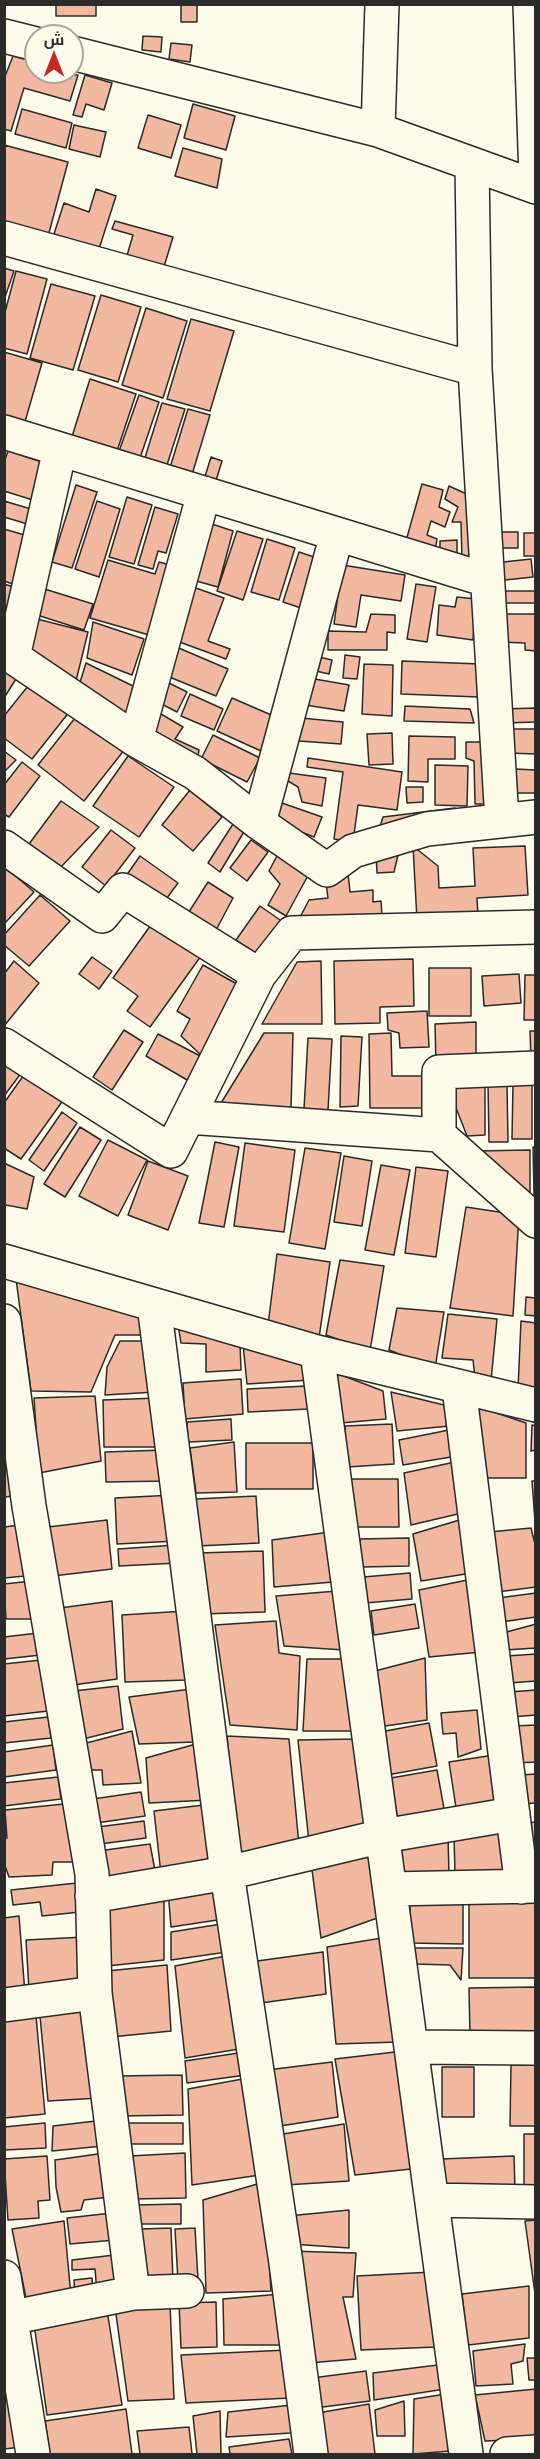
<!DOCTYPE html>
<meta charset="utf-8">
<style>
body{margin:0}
#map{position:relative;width:540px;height:2459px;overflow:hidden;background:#fdfbea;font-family:Literata,Cairo,serif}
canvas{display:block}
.frame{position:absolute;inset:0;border:6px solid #2b2b2b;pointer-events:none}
.north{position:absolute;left:24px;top:24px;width:60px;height:60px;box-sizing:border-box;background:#fdfbea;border:2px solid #a9a89e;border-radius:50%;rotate:0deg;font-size:16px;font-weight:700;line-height:24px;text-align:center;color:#2b2b2b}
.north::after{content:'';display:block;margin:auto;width:21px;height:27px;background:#c62828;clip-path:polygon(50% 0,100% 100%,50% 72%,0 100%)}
</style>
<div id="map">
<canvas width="540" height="2459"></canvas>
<div class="frame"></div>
<div class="north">ش</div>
</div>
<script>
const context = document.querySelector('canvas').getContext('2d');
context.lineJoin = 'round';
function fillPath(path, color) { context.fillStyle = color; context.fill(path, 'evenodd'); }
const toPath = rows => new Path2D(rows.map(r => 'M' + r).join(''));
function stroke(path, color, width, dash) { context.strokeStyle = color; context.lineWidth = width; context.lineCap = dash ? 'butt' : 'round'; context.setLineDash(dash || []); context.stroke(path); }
const building = toPath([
 [56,4,96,4,96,16,56,16,56,4],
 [181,4,197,4,197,22,181,22,181,4],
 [143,36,162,37,161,52,142,50,143,36],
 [171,43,192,45,190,62,169,59,171,43],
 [13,56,36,62,36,72,78,75,70,101,24,88,11,131,4,129,4,79,13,56],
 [85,75,112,83,104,110,86,104,82,117,73,115,85,75],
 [193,104,235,116,226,150,184,138,193,104],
 [22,109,72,123,66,148,15,134,22,109],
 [148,115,181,125,171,158,138,148,148,115],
 [74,125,106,132,100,157,69,149,74,125],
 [4,145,68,162,46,244,4,233,4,145],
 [183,148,222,159,217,188,175,176,183,148],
 [96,189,116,196,99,249,54,234,64,203,89,212,96,189],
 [115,221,173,237,163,270,126,259,133,235,112,229,115,221],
 [4,268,14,271,4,300,4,268],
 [16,271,47,279,27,354,4,348,4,316,16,271],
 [51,284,95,296,73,370,30,358,51,284],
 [101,295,141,307,118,382,78,370,101,295],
 [146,308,187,321,163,398,122,385,146,308],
 [191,319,234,331,210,411,167,399,191,319],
 [4,352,42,363,24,425,4,419,4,352],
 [90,379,136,394,115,457,70,443,90,379],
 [139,395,159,402,138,464,117,457,139,395],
 [162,403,185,409,165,471,143,464,162,403],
 [188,409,210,415,191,478,169,471,188,409],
 [8,451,48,464,36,501,4,491,4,463,8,451],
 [211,457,222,461,214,487,203,483,211,457],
 [422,484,443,490,439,507,450,512,445,527,431,521,427,535,437,539,434,557,404,548,422,484],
 [76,485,97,492,72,568,52,562,76,485],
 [449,486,471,496,473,560,462,560,461,522,452,522,458,507,445,499,449,486],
 [127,497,152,505,134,564,109,557,127,497],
 [4,501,38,511,34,526,4,517,4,501],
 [97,501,120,509,99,577,75,569,97,501],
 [155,507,178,514,166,553,158,551,153,569,138,565,155,507],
 [212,524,233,531,218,587,196,581,212,524],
 [4,529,28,536,16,585,4,581,4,529],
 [237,531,263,539,243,600,217,591,237,531],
 [494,532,518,532,518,548,494,548,494,532],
 [524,533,536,533,536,556,524,556,524,533],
 [267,539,295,548,279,600,251,592,267,539],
 [457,540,457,557,440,557,440,541,457,540],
 [299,552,320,559,304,609,283,602,299,552],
 [531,559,533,577,496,581,494,563,531,559],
 [108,560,155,574,159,562,170,565,149,635,90,618,108,560],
 [342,565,405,575,401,601,361,595,356,627,334,624,342,565],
 [4,584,14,587,6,613,4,613,4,584],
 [416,584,436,587,427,642,407,639,416,584],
 [38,587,93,604,84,630,31,613,38,587],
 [193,587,224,598,208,641,230,649,226,659,174,640,193,587],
 [497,591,536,591,536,603,498,603,497,591],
 [457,597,476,599,473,640,437,635,439,605,455,607,457,597],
 [371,614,395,615,395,633,387,632,387,650,328,650,328,631,366,632,371,614],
 [501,614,536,614,536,651,525,650,525,643,500,642,501,614],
 [37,619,88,632,73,693,26,666,37,619],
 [93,622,144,639,132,675,87,658,93,622],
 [174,646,228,669,216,696,162,674,174,646],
 [345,655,360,657,357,679,343,678,345,655],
 [319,657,332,660,329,674,316,671,319,657],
 [402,661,480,664,479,697,401,694,402,661],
 [86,663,133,686,124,729,76,695,86,663],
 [364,664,393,665,392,716,362,714,364,664],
 [4,668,19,674,4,698,4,668],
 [309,678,349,685,344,711,305,705,309,678],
 [32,681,70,711,32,759,4,738,4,716,32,681],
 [165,681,187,692,177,712,154,700,165,681],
 [190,694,223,709,214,730,181,716,190,694],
 [232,698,276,717,261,751,217,731,232,698],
 [405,706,470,709,474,723,404,721,405,706],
 [536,708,536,722,504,723,503,709,536,708],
 [156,711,183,727,175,739,199,750,195,773,148,744,156,711],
 [79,713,125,749,84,801,38,765,79,713],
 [301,718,343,722,341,744,299,741,301,718],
 [508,729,536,729,536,754,508,753,508,729],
 [392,733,393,764,369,765,367,734,392,733],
 [213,735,260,758,247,782,201,759,213,735],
 [409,736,455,737,455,759,428,759,428,782,408,781,409,736],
 [466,742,493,742,485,804,475,804,474,761,466,758,466,742],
 [4,751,16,760,4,772,4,751],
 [128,756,174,787,139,837,93,806,128,756],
 [308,758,402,772,397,810,358,805,353,842,334,839,343,772,307,767,308,758],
 [22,762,40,776,9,817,4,814,4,785,22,762],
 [435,765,468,766,467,806,435,805,435,765],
 [515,769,536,770,536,793,514,793,515,769],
 [289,773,326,778,322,806,302,802,298,787,288,781,289,773],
 [406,787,423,787,423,802,407,803,406,787],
 [190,790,222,817,193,851,162,825,190,790],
 [61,801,99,827,60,868,29,844,61,801],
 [282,803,322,817,314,837,275,822,282,803],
 [455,808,453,818,377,836,383,817,455,808],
 [233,824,245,830,220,872,208,863,233,824],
 [111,830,135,848,106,886,82,867,111,830],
 [251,840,268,852,247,881,230,868,251,840],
 [413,846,438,866,439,888,475,886,473,848,525,846,528,895,477,898,478,918,417,920,413,846],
 [399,851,394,872,377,873,376,852,399,851],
 [279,852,311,870,286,916,268,905,280,884,269,871,279,852],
 [140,856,178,883,164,902,126,876,140,856],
 [4,866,34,892,4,924,4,866],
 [348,873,350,892,373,890,373,902,381,901,382,916,296,925,309,900,328,898,325,875,348,873],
 [208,882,233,898,213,936,187,915,208,882],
 [40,895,70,921,29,966,4,945,4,935,40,895],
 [260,906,283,922,260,956,236,940,260,906],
 [153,922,201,956,150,1027,127,1011,138,996,113,978,153,922],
 [92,957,112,971,99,989,79,974,92,957],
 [413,959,414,1006,380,1007,380,1023,335,1024,334,961,413,959],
 [14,961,39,983,4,1026,4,974,14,961],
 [321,961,322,1024,262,1024,297,962,321,961],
 [203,965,244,988,204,1058,181,1036,190,1019,177,1011,203,965],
 [429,968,471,968,471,1016,429,1016,429,968],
 [519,974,521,1003,484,1006,482,976,519,974],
 [525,975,536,975,536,1020,524,1020,525,975],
 [427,1011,429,1047,400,1048,399,1033,388,1030,387,1013,427,1011],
 [476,1022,476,1065,436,1066,435,1024,476,1022],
 [124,1030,143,1042,112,1090,93,1077,124,1030],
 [530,1031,536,1031,536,1061,531,1061,530,1031],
 [264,1033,293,1033,291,1109,218,1108,264,1033],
 [391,1033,392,1076,422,1076,422,1108,370,1108,369,1034,391,1033],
 [158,1034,204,1058,194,1084,146,1056,158,1034],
 [341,1036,362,1037,358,1106,340,1107,341,1036],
 [308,1038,332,1039,328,1110,304,1109,308,1038],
 [4,1059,22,1072,4,1096,4,1059],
 [26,1072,64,1099,21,1159,4,1148,4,1103,26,1072],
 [513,1083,532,1083,532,1139,512,1139,513,1083],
 [488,1084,507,1084,508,1142,489,1142,488,1084],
 [485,1086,485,1135,467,1136,448,1087,485,1086],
 [62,1112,77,1123,44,1171,29,1160,62,1112],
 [80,1127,101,1140,65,1197,44,1184,80,1127],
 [108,1140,147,1160,118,1216,79,1196,108,1140],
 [215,1142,239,1147,224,1227,199,1223,215,1142],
 [245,1143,295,1150,284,1232,234,1226,245,1143],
 [533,1147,536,1147,536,1195,534,1195,533,1147],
 [305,1148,341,1153,325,1249,289,1243,305,1148],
 [530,1150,530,1194,475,1151,530,1150],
 [344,1156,372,1161,362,1226,334,1222,344,1156],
 [148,1161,188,1176,168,1230,128,1215,148,1161],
 [4,1163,34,1177,27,1209,6,1205,4,1209,4,1163],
 [381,1165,410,1170,394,1255,365,1250,381,1165],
 [416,1167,448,1171,436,1257,405,1253,416,1167],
 [466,1207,519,1215,513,1316,450,1308,466,1207],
 [277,1254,330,1262,319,1338,268,1325,277,1254],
 [340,1260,384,1266,370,1351,326,1335,340,1260],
 [16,1279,145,1309,149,1335,115,1335,91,1392,31,1391,16,1279],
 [526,1297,536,1298,536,1316,525,1315,526,1297],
 [397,1308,444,1312,435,1368,389,1350,397,1308],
 [448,1314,497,1319,491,1381,475,1378,473,1360,442,1358,448,1314],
 [521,1321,536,1323,536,1394,518,1389,521,1321],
 [178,1325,240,1343,241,1370,206,1372,206,1344,181,1343,178,1325],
 [120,1341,150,1341,156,1392,105,1395,107,1367,120,1341],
 [243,1344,310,1358,310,1380,247,1384,243,1344],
 [336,1373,383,1391,386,1419,340,1423,336,1373],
 [241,1379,243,1414,185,1419,183,1383,241,1379],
 [307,1386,308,1409,248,1412,247,1389,307,1386],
 [391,1392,448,1406,450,1426,397,1431,391,1392],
 [95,1396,101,1461,39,1473,34,1398,95,1396],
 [4,1398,14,1496,4,1497,4,1398],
 [159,1398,160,1447,104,1447,103,1400,159,1398],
 [476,1406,526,1423,526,1478,485,1478,476,1406],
 [231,1419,232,1440,188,1442,187,1422,231,1419],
 [392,1424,394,1464,347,1467,345,1426,392,1424],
 [532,1425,536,1426,536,1450,531,1451,532,1425],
 [454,1429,457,1456,403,1465,399,1440,454,1429],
 [234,1442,237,1492,196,1493,190,1448,234,1442],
 [246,1443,313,1443,313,1489,246,1489,246,1443],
 [164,1450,165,1481,106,1482,105,1452,164,1450],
 [455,1462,462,1513,411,1525,404,1473,455,1462],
 [351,1479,398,1479,399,1527,352,1527,351,1479],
 [532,1481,536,1481,535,1522,532,1481],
 [174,1495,176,1541,117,1544,115,1498,174,1495],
 [256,1496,259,1543,198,1546,196,1499,256,1496],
 [466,1518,472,1573,421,1581,413,1534,466,1518],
 [107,1520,112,1569,53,1576,48,1527,107,1520],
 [20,1525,25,1576,4,1578,4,1527,20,1525],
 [531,1528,536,1548,536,1587,497,1592,489,1532,531,1528],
 [330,1532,333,1582,274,1587,272,1540,330,1532],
 [409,1538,409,1566,361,1567,360,1539,409,1538],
 [176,1545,178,1563,119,1566,118,1549,176,1545],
 [263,1551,265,1612,200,1614,198,1553,263,1551],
 [410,1573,412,1599,365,1603,363,1577,410,1573],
 [472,1579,481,1652,429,1657,419,1590,472,1579],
 [32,1581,37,1619,6,1619,4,1584,32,1581],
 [337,1591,344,1650,284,1646,276,1596,337,1591],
 [536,1593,536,1617,501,1622,498,1598,536,1593],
 [112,1601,117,1679,73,1685,60,1608,112,1601],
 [415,1604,419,1628,374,1635,371,1611,415,1604],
 [185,1611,187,1680,125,1682,122,1615,185,1611],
 [276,1621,279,1653,300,1656,297,1730,230,1725,215,1625,276,1621],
 [536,1624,536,1648,505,1650,503,1633,536,1624],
 [38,1633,41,1655,4,1659,4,1637,38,1633],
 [536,1654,536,1681,509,1683,507,1656,536,1654],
 [425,1658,427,1720,378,1727,371,1672,425,1658],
 [307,1659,350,1659,357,1731,303,1731,307,1659],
 [41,1660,48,1711,4,1716,4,1664,41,1660],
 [118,1686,123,1729,79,1740,74,1691,118,1686],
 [191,1689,194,1742,139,1744,129,1697,191,1689],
 [536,1690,536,1715,511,1717,509,1692,536,1690],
 [477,1710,481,1749,458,1757,456,1733,443,1734,441,1713,477,1710],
 [48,1717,51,1738,4,1743,4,1722,48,1717],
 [429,1723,437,1766,387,1775,380,1732,429,1723],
 [536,1725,536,1762,516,1763,514,1726,536,1725],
 [132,1731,141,1783,103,1785,102,1770,82,1770,79,1745,132,1731],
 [227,1736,289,1739,299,1845,238,1855,227,1736],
 [355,1739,369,1830,309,1842,298,1740,355,1739],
 [203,1742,209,1800,149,1803,146,1758,203,1742],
 [53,1745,56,1770,4,1777,4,1752,53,1745],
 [494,1755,502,1807,457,1814,449,1762,494,1755],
 [437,1770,445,1814,398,1821,391,1778,437,1770],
 [536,1774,536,1803,522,1804,521,1775,536,1774],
 [58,1777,61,1799,4,1806,4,1783,58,1777],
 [141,1792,145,1816,89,1824,86,1800,141,1792],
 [64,1804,73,1862,53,1862,52,1875,9,1877,4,1863,4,1839,7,1838,5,1810,64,1804],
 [212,1804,216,1868,161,1874,154,1811,212,1804],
 [144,1821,146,1838,92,1845,90,1828,144,1821],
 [536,1822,536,1875,527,1823,536,1822],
 [506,1825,509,1874,455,1874,454,1835,506,1825],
 [448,1835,449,1875,402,1877,399,1842,448,1835],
 [150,1844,156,1876,103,1884,98,1851,150,1844],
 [373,1850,383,1916,321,1938,312,1870,373,1850],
 [77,1883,80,1912,42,1916,40,1902,13,1905,11,1890,77,1883],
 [223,1883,224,1919,171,1927,168,1891,223,1883],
 [164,1891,164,1960,107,1966,102,1905,164,1891],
 [469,1902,536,1902,536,1978,469,1978,469,1902],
 [410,1903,463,1904,463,1944,410,1943,410,1903],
 [19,1916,25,1994,4,1996,4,1918,19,1916],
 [228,1923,227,1952,171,1960,171,1932,228,1923],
 [84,1937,87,1987,29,1990,26,1940,84,1937],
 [388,1937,397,2042,336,2044,327,1947,388,1937],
 [412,1948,463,1948,461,1980,450,1965,414,1964,412,1948],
 [323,1952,326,1994,261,2003,257,1961,323,1952],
 [231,1955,245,2048,185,2058,175,1966,231,1955],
 [167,1965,171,2031,111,2037,107,1971,167,1965],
 [536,1987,536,2036,470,2036,469,1988,536,1987],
 [89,2008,99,2098,48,2101,40,2016,89,2008],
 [36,2016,45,2114,4,2118,4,2021,36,2016],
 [245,2052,246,2075,187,2083,185,2061,245,2052],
 [395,2052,411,2169,355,2175,335,2059,395,2052],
 [332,2062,338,2117,280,2126,267,2070,332,2062],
 [511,2065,536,2065,536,2126,510,2126,511,2065],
 [442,2067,474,2067,474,2117,442,2117,442,2067],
 [182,2075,183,2115,119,2116,118,2076,182,2075],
 [248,2078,260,2175,192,2185,188,2089,248,2078],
 [104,2120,103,2146,52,2151,53,2126,104,2120],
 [45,2123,46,2148,4,2150,4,2127,45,2123],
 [125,2123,183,2123,183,2144,125,2144,125,2123],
 [344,2124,349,2181,285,2185,283,2134,344,2124],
 [524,2134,536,2134,536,2187,524,2187,524,2134],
 [105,2153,109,2197,84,2200,81,2210,61,2212,56,2187,55,2160,105,2153],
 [185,2153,186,2198,132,2199,130,2156,185,2153],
 [47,2156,50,2200,38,2201,39,2218,8,2220,4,2159,47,2156],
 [514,2156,515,2190,442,2192,441,2159,514,2156],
 [264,2182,271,2291,206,2293,203,2200,264,2182],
 [181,2204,181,2224,135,2224,135,2205,181,2204],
 [349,2210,349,2248,291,2244,288,2216,349,2210],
 [112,2213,115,2240,70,2244,67,2218,112,2213],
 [536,2220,536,2301,525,2221,536,2220],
 [64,2221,71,2296,27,2303,12,2229,64,2221],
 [171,2228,173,2282,142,2283,140,2229,171,2228],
 [195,2228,198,2280,178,2281,175,2229,195,2228],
 [289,2251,356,2253,353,2297,343,2297,356,2359,308,2363,289,2251],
 [123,2254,125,2290,97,2293,95,2269,72,2270,72,2260,123,2254],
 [432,2272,436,2347,361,2350,357,2276,432,2272],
 [92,2278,93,2295,75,2297,74,2280,92,2278],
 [529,2286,529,2338,468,2345,462,2294,529,2286],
 [281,2294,280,2345,224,2345,223,2299,281,2294],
 [216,2302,217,2347,181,2348,179,2303,216,2302],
 [170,2305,174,2399,128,2401,115,2307,170,2305],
 [107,2310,122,2405,47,2415,34,2324,107,2310],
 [525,2344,523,2361,511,2364,513,2384,476,2386,473,2351,525,2344],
 [287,2350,290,2398,186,2403,181,2355,287,2350],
 [527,2358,536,2358,536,2380,529,2380,527,2358],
 [446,2364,445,2389,374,2400,373,2373,446,2364],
 [366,2371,370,2401,315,2408,312,2378,366,2371],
 [536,2389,536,2439,485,2441,475,2395,536,2389],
 [13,2393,22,2447,4,2449,4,2394,13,2393],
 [446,2394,451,2451,413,2454,414,2399,446,2394],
 [404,2401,405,2436,377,2436,375,2410,404,2401],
 [369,2404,375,2454,321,2454,318,2413,369,2404],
 [292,2405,291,2433,226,2437,228,2412,292,2405],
 [126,2409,132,2454,50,2454,45,2421,126,2409],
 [220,2411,221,2454,197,2454,193,2416,220,2411],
 [189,2427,192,2454,140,2454,137,2431,189,2427],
 [289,2439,292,2454,230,2454,229,2447,289,2439]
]);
fillPath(building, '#f2b8a0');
stroke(building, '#2b2b2b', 1.5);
const minor = toPath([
 [530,4,536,178],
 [4,36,36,44],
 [72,53,378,130,536,187],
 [378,130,382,4],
 [472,164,475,369,502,821],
 [4,238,475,369],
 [4,432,487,580],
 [60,449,13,657,136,740,195,773,259,823,327,870,353,851,427,829,536,817],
 [136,740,204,493],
 [259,823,337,534],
 [4,847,102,916,123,890,259,975],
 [4,1045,171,1151,259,975,292,933,536,927],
 [188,1117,439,1135,439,1072,536,1068],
 [439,1135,536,1221],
 [4,1261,317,1352,536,1405],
 [154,1305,227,1873,286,2263,311,2454],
 [4,1321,29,1506,92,1874,95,1993,133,2293],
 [317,1352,466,2454],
 [459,1388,522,1887],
 [390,1889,536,1886],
 [92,1896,227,1873,383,1836,513,1814],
 [4,2005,95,1993],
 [411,2047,536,2048],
 [432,2200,536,2202],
 [4,2277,33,2454],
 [4,2319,133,2293,187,2291],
 [507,2454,536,2452]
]);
stroke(minor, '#2b2b2b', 36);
stroke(minor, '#fdfbea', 33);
</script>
